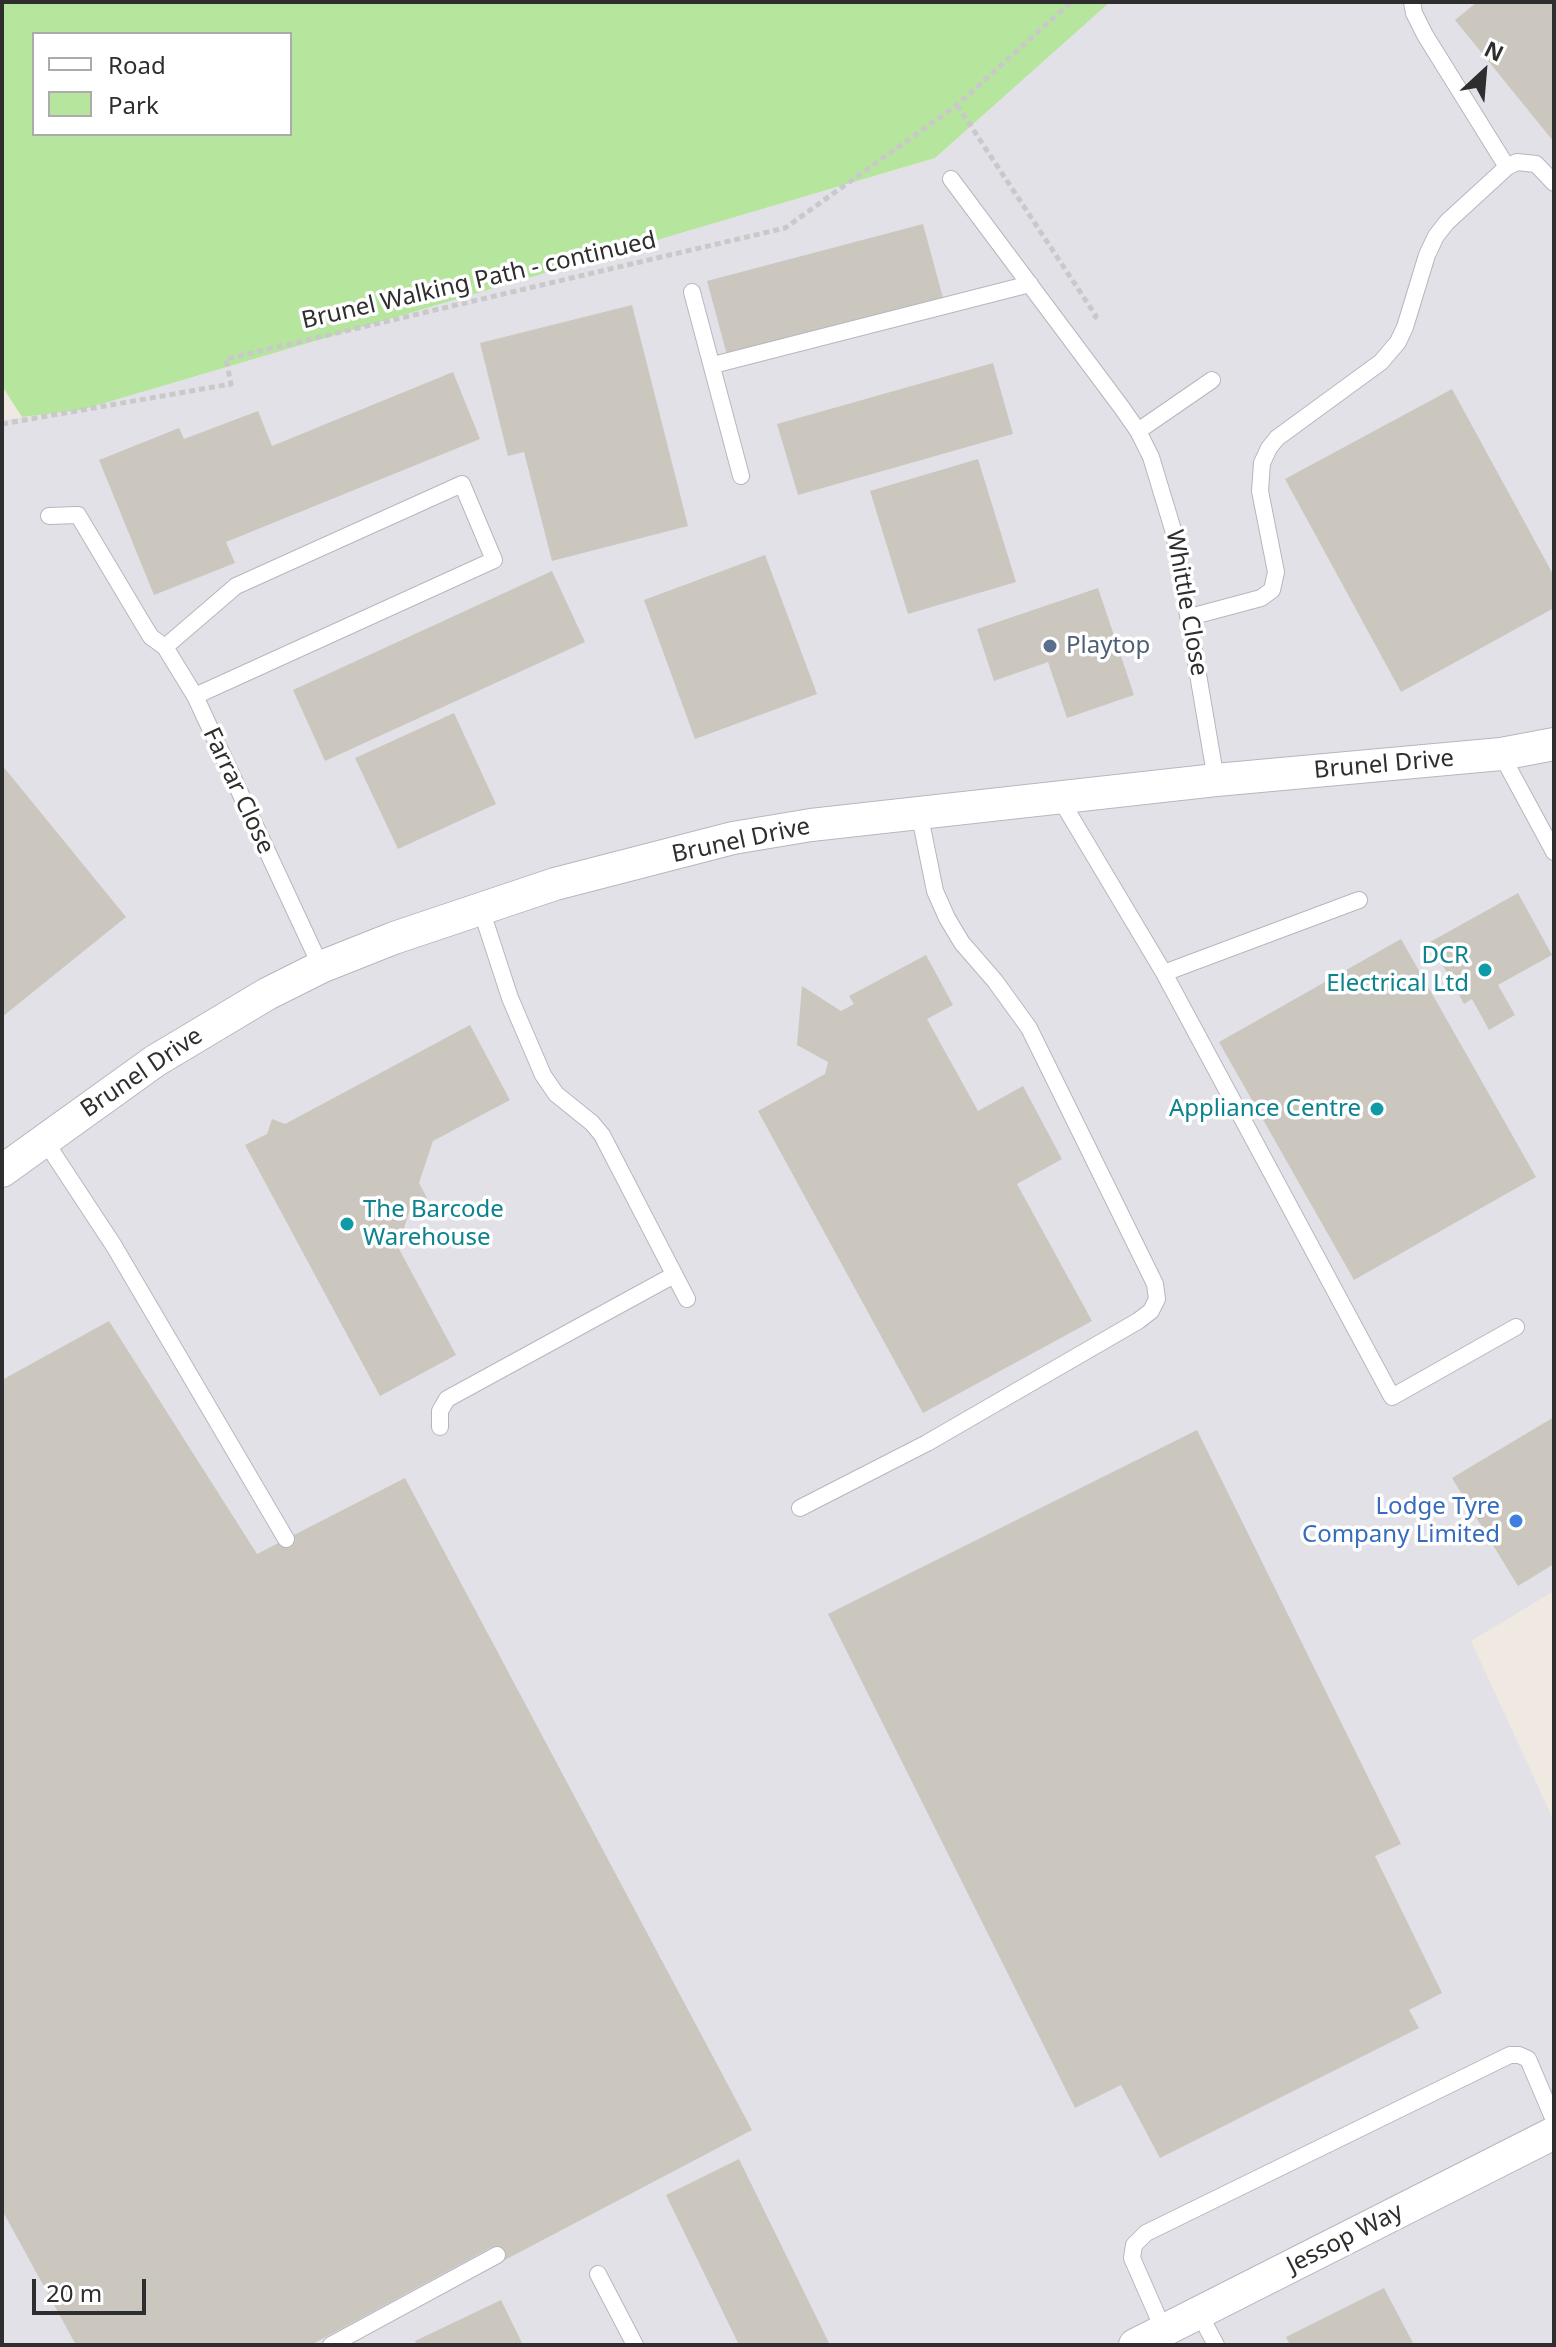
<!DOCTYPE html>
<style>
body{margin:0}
#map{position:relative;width:1556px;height:2347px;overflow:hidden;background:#efe9e1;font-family:"Noto Sans",sans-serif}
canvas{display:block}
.frame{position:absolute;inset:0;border:4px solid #2e2e2e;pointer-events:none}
.legend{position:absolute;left:32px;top:32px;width:260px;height:104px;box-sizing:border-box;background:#fff;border:2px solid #ababab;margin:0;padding:10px 14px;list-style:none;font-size:24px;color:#2e2e2e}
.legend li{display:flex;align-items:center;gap:16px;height:40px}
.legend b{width:40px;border:2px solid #ababab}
.north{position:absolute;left:1444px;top:32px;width:80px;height:80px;-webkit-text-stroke:6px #fff;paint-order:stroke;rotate:26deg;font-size:22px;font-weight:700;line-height:32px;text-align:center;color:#2e2e2e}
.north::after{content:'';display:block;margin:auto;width:28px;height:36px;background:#2e2e2e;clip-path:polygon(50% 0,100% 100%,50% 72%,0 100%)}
.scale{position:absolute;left:32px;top:2279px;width:114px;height:36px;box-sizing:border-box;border:4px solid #2e2e2e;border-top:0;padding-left:10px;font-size:24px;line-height:28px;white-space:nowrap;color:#2e2e2e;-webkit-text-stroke:6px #fff;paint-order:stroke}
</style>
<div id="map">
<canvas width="1556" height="2347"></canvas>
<div class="frame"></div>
<ul class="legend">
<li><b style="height:10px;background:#fff"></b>Road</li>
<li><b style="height:22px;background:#b6e59e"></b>Park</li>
</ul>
<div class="north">N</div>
<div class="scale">20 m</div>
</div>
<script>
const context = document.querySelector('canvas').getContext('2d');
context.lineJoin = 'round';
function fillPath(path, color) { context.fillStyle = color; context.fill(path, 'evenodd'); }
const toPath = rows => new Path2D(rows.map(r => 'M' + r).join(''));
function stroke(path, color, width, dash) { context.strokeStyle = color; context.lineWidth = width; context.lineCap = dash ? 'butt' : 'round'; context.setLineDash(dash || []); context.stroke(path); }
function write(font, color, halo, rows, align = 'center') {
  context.font = font + ' "Noto Sans",sans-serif'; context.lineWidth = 7; context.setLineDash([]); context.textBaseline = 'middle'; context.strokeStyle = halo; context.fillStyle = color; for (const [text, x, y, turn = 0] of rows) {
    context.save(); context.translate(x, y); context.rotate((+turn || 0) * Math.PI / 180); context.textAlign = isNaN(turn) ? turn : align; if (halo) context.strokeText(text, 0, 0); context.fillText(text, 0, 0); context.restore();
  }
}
fillPath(toPath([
 [1110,2,1554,2,1554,1591,1471,1641,1554,1821,1554,2345,2,2345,2,420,81,410,935,158]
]), '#e3e1e8');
fillPath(toPath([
 [2,2,1110,2,935,158,81,410,22,417,2,386],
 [34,34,290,34,290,134,34,134]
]), '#b6e59e');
fillPath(toPath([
 [1477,2,1554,2,1554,142,1455,20],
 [923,224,943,298,727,355,707,281],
 [632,305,688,526,552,561,524,452,508,456,480,343],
 [993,363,1013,434,798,495,777,424],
 [453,372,480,439,226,542,235,563,154,595,99,460,179,428,184,439,258,411,272,446],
 [1452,389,1554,576,1554,608,1401,692,1285,479],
 [978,459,1016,582,908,614,870,491],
 [765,555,817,694,695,739,644,600],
 [552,571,585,642,325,761,293,690],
 [1098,588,1134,695,1067,718,1048,662,994,681,977,629],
 [454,713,496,804,398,849,355,758],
 [2,765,126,917,2,1017],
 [1518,893,1552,955,1498,985,1515,1015,1489,1030,1472,999,1464,1004,1430,942],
 [1401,939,1536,1177,1354,1280,1219,1042],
 [926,955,953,1005,927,1019,978,1111,1023,1086,1062,1159,1017,1184,1092,1321,923,1413,758,1111,825,1074,828,1062,797,1045,802,986,841,1011,854,1004,849,996],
 [470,1025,510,1100,433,1141,419,1183,427,1198,411,1206,398,1247,456,1355,380,1396,245,1145,267,1134,272,1119,285,1124],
 [109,1321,257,1554,405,1478,752,2130,501,2262,492,2247,311,2345,76,2345,2,2210,2,1380],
 [1554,1417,1554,1564,1518,1586,1452,1478],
 [1197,1430,1401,1844,1375,1856,1442,1993,1409,2010,1419,2028,1160,2158,1121,2085,1075,2108,828,1614],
 [739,2159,830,2345,739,2345,666,2195],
 [1384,2288,1414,2345,1290,2345,1286,2337],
 [501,2300,523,2345,417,2345,415,2341]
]), '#cbc7bf');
const lane = toPath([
 [1412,2,1414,13,1425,35,1507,167],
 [951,179,1122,408,1138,431,1151,457,1174,533,1216,780],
 [692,292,741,476],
 [713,365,1030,284],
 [1138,431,1212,380],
 [49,516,78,515,143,624,151,637,165,647,195,696,321,967],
 [1190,617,1261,598,1272,590,1276,572,1260,491,1262,463,1269,448,1277,438,1381,362,1398,342,1405,327,1427,255,1436,236,1447,222,1507,167,1517,162,1536,164,1554,183],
 [165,647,236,586,462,484,494,560,195,696],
 [1501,754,1554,852],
 [1059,797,1164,973,1392,1397,1516,1327],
 [481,909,510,998,543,1075,556,1094,592,1123,602,1135,687,1299],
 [1164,973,1359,900],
 [45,1141,114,1246,286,1539],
 [440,1427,440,1411,447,1399,674,1275],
 [800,1508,927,1443,1138,1321,1151,1311,1157,1299,1155,1284,1029,1028,995,981,962,943,947,918,935,891,919,812],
 [598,2274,635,2345],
 [1199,2313,1216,2345],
 [1164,2331,1132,2258,1134,2245,1146,2233,1510,2055,1519,2055,1528,2059,1554,2120],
 [331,2345,497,2255]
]);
const street = toPath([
 [2,1171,155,1061,267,994,321,967,394,938,555,884,733,838,811,825,1216,780,1501,754,1554,744],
 [1135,2345,1554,2133]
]);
stroke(lane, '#b4b7c1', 18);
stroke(street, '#b4b7c1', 34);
stroke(toPath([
 [957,105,1096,316,1092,321],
 [2,424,231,384,226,359,785,228,957,105,1071,2]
]), '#c9c9c9', 5, [6, 4]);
stroke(lane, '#fff', 16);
stroke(street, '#fff', 32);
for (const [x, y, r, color] of [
 [1050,646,8,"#5c6f8a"],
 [1485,970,8,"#0f9aa8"],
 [1377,1109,8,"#0f9aa8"],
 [347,1224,8,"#0f9aa8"],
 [1516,1521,8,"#3f7fe0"]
]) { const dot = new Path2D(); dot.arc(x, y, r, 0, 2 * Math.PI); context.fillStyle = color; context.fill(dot); stroke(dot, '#fff', 3); }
write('24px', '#2e2e2e', '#fff', [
 ["Brunel Walking Path - continued",479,281,-13],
 ["Whittle Close",1186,603,80],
 ["Brunel Drive",1384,765,-5],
 ["Farrar Close",238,791,65],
 ["Brunel Drive",741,841,-12],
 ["Brunel Drive",142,1073,-34],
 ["Jessop Way",1345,2239,-27]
]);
write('24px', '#4e5e75', '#fff', [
 ["Playtop",1066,646]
], 'left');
write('24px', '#0d838f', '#fff', [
 ["DCR",1469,956],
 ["Electrical Ltd",1469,984],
 ["Appliance Centre",1361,1109],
 ["The Barcode",363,1210,"left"],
 ["Warehouse",363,1238,"left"]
], 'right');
write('24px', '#366cbe', '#fff', [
 ["Lodge Tyre",1500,1507],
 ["Company Limited",1500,1535]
], 'right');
</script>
